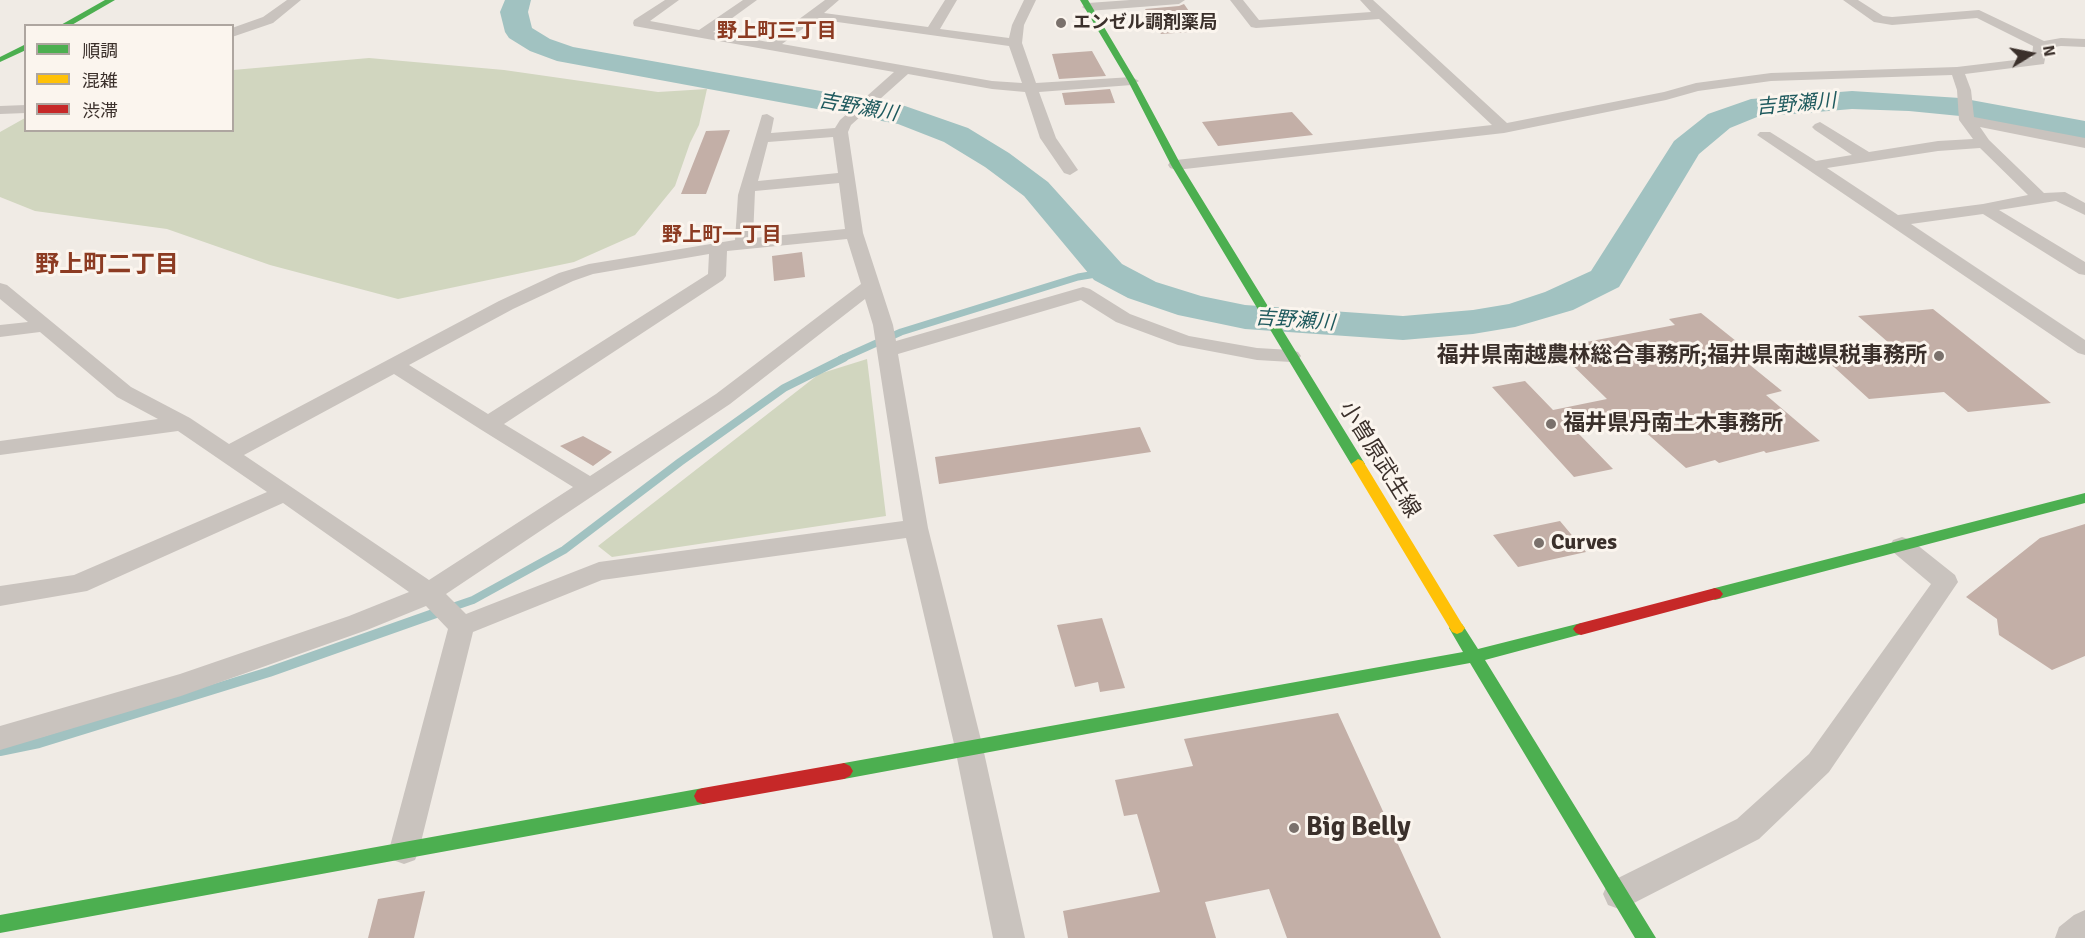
<!DOCTYPE html>
<meta charset="utf-8">
<style>
body{margin:0}
#map{position:relative;width:2085px;height:938px;overflow:hidden;background:#f0ebe5;font-family:Signika,"Noto Sans JP",sans-serif}
canvas{display:block}
.legend{position:absolute;left:24px;top:24px;width:210px;height:108px;box-sizing:border-box;background:#fbf5ee;border:2px solid #aea6a0;margin:0;padding:8px 10px;list-style:none;font-size:18px;color:#3b302b}
.legend li{display:flex;align-items:center;gap:12px;height:30px}
.legend b{width:30px;border:2px solid #aea6a0}
.north{position:absolute;left:2001px;top:24px;width:60px;height:60px;-webkit-text-stroke:4px #fbf5ee;paint-order:stroke;rotate:80deg;font-size:16px;font-weight:700;line-height:24px;text-align:center;color:#3b302b}
.north::after{content:'';display:block;margin:auto;width:21px;height:27px;background:#3b302b;clip-path:polygon(50% 0,100% 100%,50% 72%,0 100%)}
</style>
<div id="map">
<canvas width="2085" height="938"></canvas>
<ul class="legend">
<li><b style="height:8px;background:#4caf50"></b>順調</li>
<li><b style="height:8px;background:#ffc107"></b>混雑</li>
<li><b style="height:8px;background:#c62828"></b>渋滞</li>
</ul>
<div class="north">N</div>
</div>
<script>
const context = document.querySelector('canvas').getContext('2d');
context.lineJoin = 'round';
function fillPath(path, color) { context.fillStyle = color; context.fill(path, 'evenodd'); }
const toPath = rows => new Path2D(rows.map(r => 'M' + r).join(''));
function stroke(path, color, width, dash) { context.strokeStyle = color; context.lineWidth = width; context.lineCap = dash ? 'butt' : 'round'; context.setLineDash(dash || []); context.stroke(path); }
function write(font, color, halo, rows, align = 'center') {
  context.font = font + ' Signika,"Noto Sans JP",sans-serif'; context.lineWidth = 6; context.setLineDash([]); context.textBaseline = 'middle'; context.strokeStyle = halo; context.fillStyle = color; for (const [text, x, y, turn = 0] of rows) {
    context.save(); context.translate(x, y); context.rotate((+turn || 0) * Math.PI / 180); context.textAlign = isNaN(turn) ? turn : align; if (halo) context.strokeText(text, 0, 0); context.fillText(text, 0, 0); context.restore();
  }
}
fillPath(toPath([
 [369,58,504,70,658,92,707,89,699,125,690,143,675,186,635,235,574,262,398,299,270,265,167,229,35,211,0,197,0,132,25,118,26,130,232,130,233,70],
 [867,359,886,516,612,557,598,546,819,374]
]), '#d1d6bf');
stroke(toPath([
 [841,359,901,332,1078,277,1108,272]
]), '#a1c2c1', 7);
stroke(toPath([
 [432,614,473,600,564,550,680,462,784,388,844,358]
]), '#a1c2c1', 8);
stroke(toPath([
 [0,751,39,743,269,672,436,613]
]), '#a1c2c1', 10);
fillPath(toPath([
 [505,0,531,0,528,12,532,28,550,39,573,47,905,106,968,128,1009,153,1048,182,1122,264,1156,282,1201,296,1245,305,1403,316,1473,310,1509,304,1545,292,1591,271,1674,141,1708,114,1751,99,1852,91,1960,98,2085,121,2085,141,1960,116,1909,111,1852,109,1757,117,1730,128,1699,154,1619,287,1573,310,1515,327,1473,334,1403,340,1245,329,1178,315,1128,298,1094,280,1024,196,985,167,944,142,898,124,557,61,530,51,509,38,505,32,500,12,505,0]
]), '#a1c2c1');
fillPath(toPath([
 [1184,4,1203,31,1161,34,1145,9,1179,6],
 [1092,51,1106,76,1059,79,1052,54],
 [1110,89,1115,103,1065,105,1062,93],
 [1292,112,1313,135,1218,146,1202,122],
 [730,130,706,194,681,194,706,131],
 [802,252,805,277,774,281,772,256],
 [1933,309,2051,403,1968,412,1944,392,1869,399,1823,357,1897,350,1858,316],
 [1701,313,1736,341,1724,344,1782,391,1766,395,1820,441,1766,453,1764,451,1719,463,1715,460,1686,468,1634,422,1578,433,1613,469,1574,477,1492,387,1525,381,1553,410,1607,399,1555,348,1675,325,1669,319],
 [1140,427,1151,452,939,484,935,457],
 [583,436,612,452,593,466,560,446],
 [1560,521,1586,552,1518,567,1493,535],
 [2085,524,2085,656,2052,670,1999,635,1997,619,1966,597,2040,538],
 [1102,618,1125,688,1100,692,1098,682,1075,687,1057,625],
 [1338,713,1441,938,1287,938,1269,889,1205,902,1216,938,1068,938,1063,911,1160,892,1137,814,1124,816,1115,780,1193,766,1184,739],
 [425,891,414,938,368,938,378,899]
]), '#c3afa7');
fillPath(toPath([
 [287,0,301,0,273,23,232,37,232,28,263,17,287,0],
 [665,0,679,0,650,21,699,30,743,0,757,0,713,32,768,42,825,0,839,0,824,13,928,27,945,0,957,0,940,29,1009,38,1012,25,1024,0,1036,0,1024,25,1022,43,1036,83,1132,77,1139,81,1132,85,1039,92,1056,138,1078,170,1070,175,1064,173,1040,138,1025,92,992,89,908,74,851,125,848,132,863,233,893,325,896,341,1083,287,1090,289,1130,314,1189,336,1257,348,1291,350,1298,352,1301,356,1298,360,1291,362,1257,360,1178,345,1116,322,1081,300,898,354,928,528,983,748,1025,938,993,938,955,748,906,538,602,580,473,632,419,850,415,860,404,864,393,860,389,850,448,629,426,606,367,630,181,696,0,750,0,726,180,674,349,616,409,592,283,503,87,591,0,606,0,586,74,575,267,492,178,431,0,455,0,441,158,419,117,397,40,332,0,337,0,325,28,322,0,299,0,283,7,285,131,387,190,418,229,444,499,301,559,273,589,264,735,240,738,195,762,115,767,114,774,118,771,133,835,128,840,120,894,72,634,26,633,23,634,20,665,0],
 [816,19,1009,46,1022,83,992,81,782,44,816,19],
 [833,137,838,173,758,181,768,142,833,137],
 [839,183,845,229,753,238,755,191,839,183],
 [847,239,861,284,716,394,590,476,504,424,723,280,726,276,727,251,847,239],
 [709,254,708,274,488,414,409,365,513,309,573,281,593,274,709,254],
 [865,299,873,325,903,521,599,562,466,614,446,594,730,404,865,299],
 [394,374,480,429,573,487,429,580,244,455,394,374],
 [1130,0,1185,0,1179,4,1088,11,1082,7,1088,3,1130,0],
 [1230,0,1243,0,1259,20,1371,12,1360,0,1373,0,1507,123,1664,92,1696,83,1771,73,1957,67,2032,58,2033,46,1977,18,1892,25,1874,22,1843,0,1858,0,1883,16,1892,17,1979,10,2044,41,2061,38,2085,39,2085,47,2061,46,2047,48,2044,64,1965,74,1971,90,1974,117,2085,138,2085,148,1980,127,1989,140,2044,193,2065,192,2085,203,2085,215,2056,201,1999,210,2085,262,2085,275,2079,274,1983,214,1911,224,2085,340,2085,355,2078,353,1757,135,1760,132,1770,132,1816,161,1852,155,1815,130,1812,127,1815,124,1820,122,1869,152,1938,141,1973,139,1959,120,1957,90,1952,75,1771,81,1698,91,1666,100,1504,133,1176,170,1170,168,1168,165,1170,162,1176,160,1492,125,1379,19,1256,28,1251,27,1230,0],
 [1980,148,2028,195,1983,204,1898,215,1827,168,1938,151,1980,148],
 [26,105,26,113,0,114,0,106,26,105],
 [1902,537,1911,540,1955,575,1958,582,1829,772,1759,839,1630,905,1619,909,1608,905,1603,894,1608,883,1737,819,1809,754,1931,584,1893,552,1890,546,1893,540,1902,537],
 [2085,910,2085,938,2055,938,2059,927,2074,915,2085,910]
]), '#c9c3be');
fillPath(toPath([
 [105,0,115,0,70,26,59,26,105,0],
 [1080,0,1088,0,1136,81,1181,165,1365,464,1363,467,1358,469,1351,464,1171,165,1128,81,1080,0],
 [26,44,26,50,0,62,0,57,26,44],
 [2085,493,2085,503,1715,600,1710,598,1707,594,1710,590,1715,588,2085,493],
 [1457,622,1462,624,1478,649,1581,623,1586,625,1589,629,1586,633,1485,660,1656,938,1635,938,1470,663,844,779,838,776,835,771,838,766,844,763,1463,652,1449,628,1452,624,1457,622],
 [703,788,709,790,712,796,709,802,703,804,0,933,0,915,703,788]
]), '#4caf50');
fillPath(toPath([
 [1358,459,1363,461,1462,624,1465,628,1462,632,1457,634,1452,632,1351,464,1358,459]
]), '#ffc107');
fillPath(toPath([
 [1715,588,1720,590,1723,594,1720,598,1581,635,1576,633,1573,629,1576,625,1581,623,1715,588],
 [844,763,850,766,853,771,850,776,844,779,703,804,697,802,694,796,697,790,703,788,844,763]
]), '#c62828');
for (const [x, y, r, color] of [
 [1061,23,6,"#7a716c"],
 [1939,356,6,"#7a716c"],
 [1551,424,6,"#7a716c"],
 [1539,543,6,"#7a716c"],
 [1294,828,6,"#7a716c"]
]) { const dot = new Path2D(); dot.arc(x, y, r, 0, 2 * Math.PI); context.fillStyle = color; context.fill(dot); stroke(dot, '#fbf5ee', 2); }
write('bold 18px', '#3b302b', '#fbf5ee', [
 ["エンゼル調剤薬局",1073,23]
], 'left');
write('bold 20px', '#8c3b22', '#fbf5ee', [
 ["野上町三丁目",777,32],
 ["野上町一丁目",722,236]
]);
write('italic 20px', '#1f5a5e', '#fbf5ee', [
 ["吉野瀬川",1796,105,-5],
 ["吉野瀬川",858,108,10],
 ["吉野瀬川",1295,321,4]
]);
write('bold 22px', '#3b302b', '#fbf5ee', [
 ["福井県南越農林総合事務所;福井県南越県税事務所",1927,356,"right"],
 ["福井県丹南土木事務所",1563,424],
 ["Curves",1551,543]
], 'left');
write('22px', '#3b302b', '#fbf5ee', [
 ["小曽原武生線",1379,460,58]
]);
write('bold 24px', '#8c3b22', '#fbf5ee', [
 ["野上町二丁目",107,266]
]);
write('bold 27px', '#3b302b', '#fbf5ee', [
 ["Big Belly",1306,828]
], 'left');
</script>
